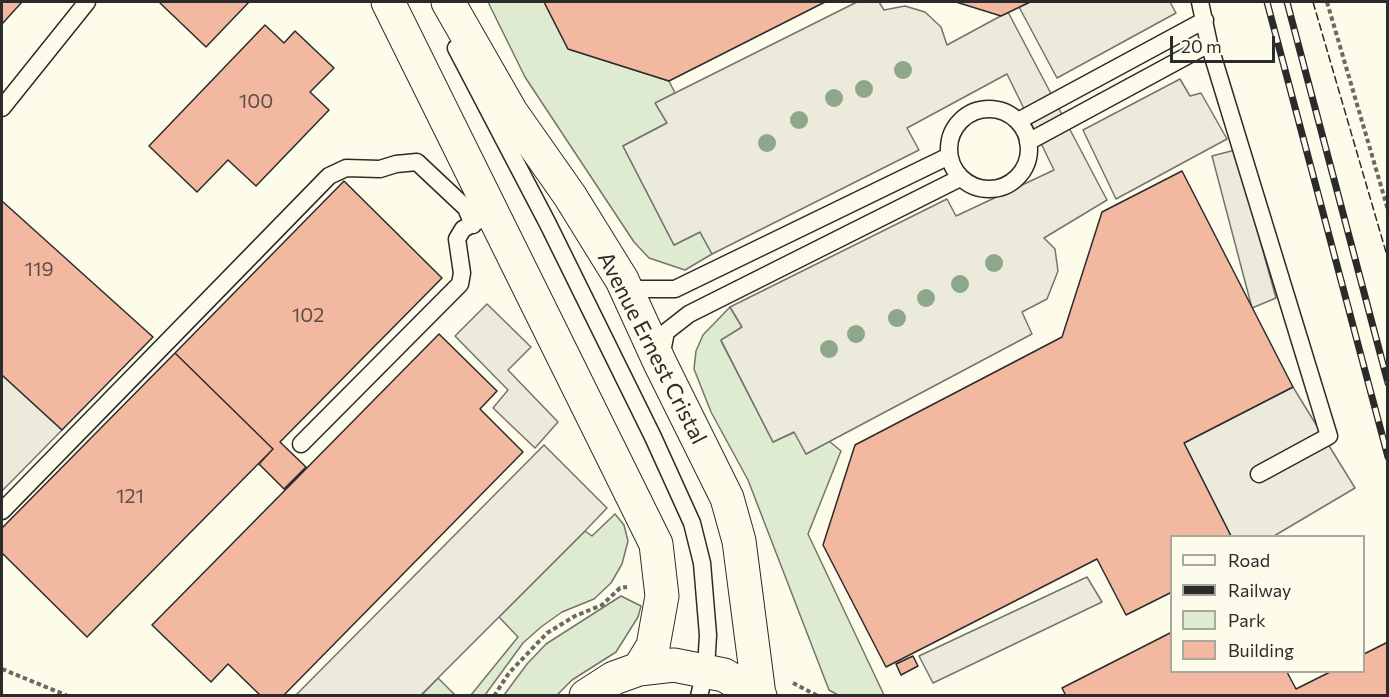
<!DOCTYPE html>
<style>
body{margin:0}
#map{position:relative;width:1389px;height:697px;overflow:hidden;background:#fdfbea;font-family:Commissioner,sans-serif}
canvas{display:block}
.frame{position:absolute;inset:0;border:3px solid #2b2b2b;pointer-events:none}
.legend{position:absolute;left:1170px;top:535px;width:195px;height:138px;box-sizing:border-box;background:#fdfbea;border:2px solid #a9a89e;margin:0;padding:8px 10px;list-style:none;font-size:18px;color:#2b2b2b}
.legend li{display:flex;align-items:center;gap:12px;height:30px}
.legend b{width:30px;border:2px solid #a9a89e}
.scale{position:absolute;left:1170px;top:36px;width:105px;height:27px;box-sizing:border-box;border:3px solid #2b2b2b;border-top:0;padding-left:8px;font-size:18px;line-height:21px;white-space:nowrap;color:#2b2b2b;-webkit-text-stroke:4px #fdfbea;paint-order:stroke}
</style>
<div id="map">
<canvas width="1389" height="697"></canvas>
<div class="frame"></div>
<ul class="legend">
<li><b style="height:8px;background:#fdfbea"></b>Road</li>
<li><b style="height:8px;background:#2b2b2b"></b>Railway</li>
<li><b style="height:16px;background:#deebd1"></b>Park</li>
<li><b style="height:16px;background:#f2b8a0"></b>Building</li>
</ul>
<div class="scale">20 m</div>
</div>
<script>
const context = document.querySelector('canvas').getContext('2d');
context.lineJoin = 'round';
function fillPath(path, color) { context.fillStyle = color; context.fill(path, 'evenodd'); }
const toPath = rows => new Path2D(rows.map(r => 'M' + r).join(''));
function stroke(path, color, width, dash) { context.strokeStyle = color; context.lineWidth = width; context.lineCap = dash ? 'butt' : 'round'; context.setLineDash(dash || []); context.stroke(path); }
function write(font, color, halo, rows, align = 'center') {
  context.font = font + ' Commissioner,sans-serif'; context.lineWidth = 4.5; context.setLineDash([]); context.textBaseline = 'middle'; context.strokeStyle = halo; context.fillStyle = color; for (const [text, x, y, turn = 0] of rows) {
    context.save(); context.translate(x, y); context.rotate((+turn || 0) * Math.PI / 180); context.textAlign = isNaN(turn) ? turn : align; if (halo) context.strokeText(text, 0, 0); context.fillText(text, 0, 0); context.restore();
  }
}
const green = toPath([
 [488,2,544,2,568,49,669,81,675,93,656,103,667,123,623,146,674,245,700,232,712,254,685,270,649,258,634,242,525,77,488,2],
 [730,307,742,327,721,341,773,442,795,432,806,454,829,441,841,451,808,534,884,695,838,695,829,690,748,480,711,412,694,369,696,351,703,335,730,307],
 [615,514,624,525,628,541,622,564,611,583,594,599,562,612,541,627,523,643,485,695,471,695,518,637,499,617,585,531,592,536,615,514],
 [621,596,641,606,638,617,616,652,572,680,557,695,504,695,527,664,546,644,621,596],
 [438,678,455,695,421,696,438,678]
]);
fillPath(green, '#deebd1');
stroke(green, '#74746e', 1.5);
const parking = toPath([
 [857,2,879,2,884,10,905,6,925,12,941,27,947,45,1008,12,1107,200,1044,238,1055,249,1058,271,1047,299,1022,312,1032,334,806,454,794,432,773,442,721,340,742,327,730,307,947,199,956,216,1054,170,1007,74,907,128,919,150,712,254,700,232,674,245,623,146,667,123,655,103,857,2],
 [1030,2,1170,2,1176,13,1057,78,1019,7,1030,2],
 [1180,79,1190,96,1201,93,1227,139,1116,199,1083,130,1180,79],
 [1235,150,1276,298,1252,308,1212,156,1235,150],
 [487,304,531,347,508,370,558,422,535,448,493,408,508,390,455,336,487,304],
 [2,375,62,430,2,491,2,375],
 [1293,387,1355,488,1274,536,1231,536,1184,443,1293,387],
 [544,445,607,508,585,531,421,695,296,695,544,445],
 [1087,577,1102,602,933,683,919,656,1087,577]
]);
fillPath(parking, '#eceadb');
stroke(parking, '#74746e', 1.5);
const building = toPath([
 [2,2,22,2,2,24,2,2],
 [161,2,249,2,206,47,160,3,161,2],
 [544,2,825,2,669,81,568,49,544,2],
 [956,2,1030,2,1001,16,956,2],
 [265,25,284,43,295,31,334,68,310,92,329,110,256,186,228,160,197,192,149,146,265,25],
 [1182,171,1293,387,1184,443,1231,536,1172,536,1172,592,1126,615,1097,559,886,667,823,545,855,445,1062,337,1102,212,1182,171],
 [344,181,442,278,280,442,306,467,284,489,259,464,273,449,175,353,344,181],
 [2,201,153,337,62,430,2,375,2,201],
 [439,334,497,391,480,409,523,452,283,696,261,696,228,664,211,682,152,625,439,334],
 [175,353,273,449,87,637,2,553,2,528,175,353],
 [1172,632,1172,672,1287,672,1296,689,1330,672,1364,672,1364,654,1388,642,1388,696,1066,696,1062,688,1172,632],
 [913,656,918,666,901,675,896,664,913,656]
]);
fillPath(building, '#f2b8a0');
stroke(building, '#2b2b2b', 1.5);
const lane = toPath([
 [1200,2,1209,44,1329,436,1259,474],
 [456,48,548,224,653,437,692,523,702,563,708,635,706,669,699,696],
 [2,108,87,2],
 '949 149a40 40 0 1 1 80 0a40 40 0 1 1-80 0Z',
 [1018,121,1205,20],
 [1028,142,1209,44],
 [626,282,636,289,675,289,949,156],
 [661,357,666,332,689,314,960,178],
 [301,444,460,284,462,273,457,239,463,229,480,220],
 [2,511,329,176,346,168,380,169,396,164,417,162,466,208,473,225]
]);
const secondary = toPath([
 [388,2,656,544,662,596,653,646,639,669],
 [448,2,511,112,570,196,622,280,660,363,727,498,739,541,759,695],
 [586,696,614,678,639,669,674,665,724,675,760,696]
]);
stroke(lane, '#2b2b2b', 19);
stroke(secondary, '#2b2b2b', 35);
stroke(toPath([
 [1327,2,1388,210],
 [2,669,68,696],
 [793,683,818,696],
 [494,696,509,673,547,633,575,616,602,605,620,588,627,587]
]), '#6a6964', 4, [4.5, 3]);
stroke(lane, '#fdfbea', 16);
stroke(secondary, '#fdfbea', 33);
const rail = toPath([
 [1267,2,1388,457],
 [1287,2,1388,383]
]);
stroke(rail, '#2b2b2b', 7);
stroke(rail, '#fdfbea', 4.5, [14]);
stroke(toPath([
 [1313,2,1388,259]
]), '#2b2b2b', 1.5, [8, 3]);
context.fillStyle = '#8ea78a';
for (const [x, y] of [
 [903,70],
 [864,89],
 [834,98],
 [799,120],
 [767,143],
 [994,263],
 [960,284],
 [926,298],
 [897,318],
 [856,334],
 [829,349]
]) { context.beginPath(); context.arc(x, y, 9, 0, 2 * Math.PI); context.fill(); }
write('20px', '#5d4e48', null, [
 ["100",256,101],
 ["119",39,269],
 ["102",308,315],
 ["121",130,496]
]);
write('22px', '#2b2b2b', '#fdfbea', [
 ["Avenue Ernest Cristal",652,348,63]
]);
</script>
